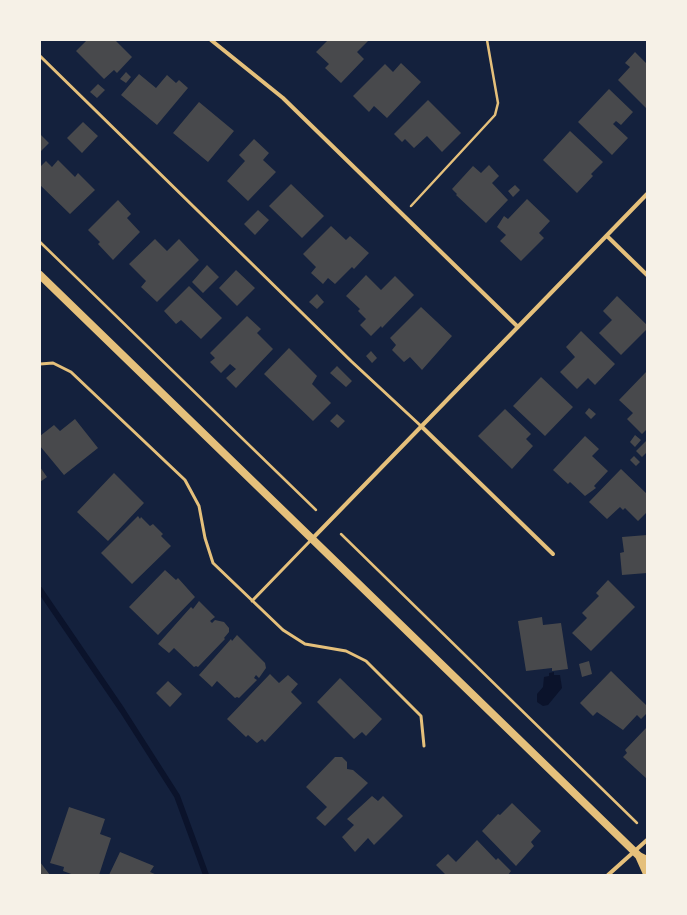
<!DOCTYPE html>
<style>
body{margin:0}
#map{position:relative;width:687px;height:915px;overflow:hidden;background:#14213d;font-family:Figtree,sans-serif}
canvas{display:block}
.frame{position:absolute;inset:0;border:41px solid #f6f1e7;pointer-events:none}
</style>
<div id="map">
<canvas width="687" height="915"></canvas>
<div class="frame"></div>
</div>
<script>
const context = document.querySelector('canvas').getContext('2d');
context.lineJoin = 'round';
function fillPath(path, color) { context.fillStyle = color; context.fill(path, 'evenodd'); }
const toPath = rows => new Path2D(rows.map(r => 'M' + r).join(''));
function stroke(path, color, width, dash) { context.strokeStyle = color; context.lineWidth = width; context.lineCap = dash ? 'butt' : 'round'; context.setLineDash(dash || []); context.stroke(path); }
fillPath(toPath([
 [554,672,554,675,560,675,562,688,548,705,543,706,537,702,537,694,543,687,544,677,549,676,549,673]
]), '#0b132b');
stroke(toPath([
 [40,590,122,710,177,796,206,875]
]), '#0b132b', 6);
fillPath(toPath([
 [87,40,115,40,132,57,117,73,114,70,104,79,76,51],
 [328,40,369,40,357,52,364,59,341,83,325,68,329,64,316,52],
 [635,52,647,64,646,108,618,80,630,67,625,63],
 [401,63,421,82,387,118,374,106,369,112,353,96,385,64,393,72],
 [126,72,131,77,126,83,120,79],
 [139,74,156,88,167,75,176,83,179,80,188,88,157,125,121,95],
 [98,84,105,90,97,98,90,92],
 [609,89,633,112,621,125,616,121,613,124,628,138,612,155,578,122],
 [428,100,461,133,442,152,427,136,414,148,405,139,402,142,394,134],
 [199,102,234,131,208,162,173,133],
 [83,122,98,136,82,153,67,138],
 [570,131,603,162,591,174,593,176,577,193,543,160],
 [40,134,49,143,40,152],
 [254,139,269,153,263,160,276,172,248,201,227,181,245,161,239,155],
 [58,160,75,177,78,173,95,190,70,214,40,185,40,167,46,161,52,167],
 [489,165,499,176,492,183,508,200,486,223,456,195,457,194,452,189,473,166,481,173],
 [291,184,324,216,302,238,269,206],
 [515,185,520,190,513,197,508,191],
 [527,199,550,221,539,233,544,238,521,261,500,241,506,235,497,227,504,216,508,219],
 [118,200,131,214,127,218,140,232,113,260,98,244,100,242,88,230],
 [258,210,269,220,255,235,244,224],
 [331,226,346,240,350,236,369,253,354,269,352,267,335,284,328,278,323,284,311,273,316,267,303,254],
 [155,239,167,251,179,239,199,260,157,302,141,287,146,281,129,264],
 [207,265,219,277,203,293,192,282],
 [236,270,255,288,237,306,219,288],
 [366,275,381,290,395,276,414,295,382,328,381,326,371,336,360,325,366,319,358,311,360,309,346,296],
 [189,286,222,318,201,339,181,320,176,324,164,311],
 [317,294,324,302,317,309,309,302],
 [617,296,647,325,647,329,621,355,599,333,612,320,603,311],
 [421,307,452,336,422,370,410,357,404,362,392,350,396,345,390,338],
 [247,316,261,329,257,333,273,349,236,388,226,378,236,369,230,364,221,373,210,362,215,358,210,353],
 [581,331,615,364,595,385,588,378,577,389,560,372,575,357,566,347],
 [289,348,317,376,312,384,331,403,313,421,264,374],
 [371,351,377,358,372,363,366,356],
 [337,366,352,381,346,387,330,373],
 [647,371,647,429,642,434,627,419,633,413,619,400],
 [541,377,573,407,545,436,513,406],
 [589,408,596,414,591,419,585,413],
 [505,409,531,434,526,439,533,446,512,469,478,436],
 [337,414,345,421,338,428,330,421],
 [75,419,98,448,64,475,40,446,40,436,54,425,60,431],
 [635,435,641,440,635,447,630,442],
 [585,436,599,449,592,456,608,471,594,486,596,488,585,496,570,482,568,484,553,470],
 [647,440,647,452,642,457,636,451],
 [634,456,640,462,636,466,630,460],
 [40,467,47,477,40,482],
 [621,469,647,494,647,512,638,521,625,508,623,510,620,507,607,519,589,502],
 [114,473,144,503,108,541,77,512],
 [138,516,140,519,141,517,150,526,153,524,163,534,161,536,171,546,132,584,101,553],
 [647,535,647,573,622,575,620,553,624,552,622,537],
 [165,570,176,580,178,578,195,597,158,635,129,607],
 [608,580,635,607,591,651,572,633,587,618,582,613,599,596,596,593],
 [199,601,215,617,210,621,212,623,215,620,224,622,229,628,229,632,224,638,225,639,198,667,196,666,194,667,174,648,169,653,158,644,191,607,193,609],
 [542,617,543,625,561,623,568,669,552,671,552,668,526,671,518,621],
 [237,635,265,663,266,668,259,678,256,675,254,678,257,680,239,698,237,697,235,698,217,681,212,687,199,675,231,639,232,641],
 [589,661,592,674,582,677,579,664],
 [611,671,647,706,647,713,641,719,637,715,623,730,597,712,593,716,580,703],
 [270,674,279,683,288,675,298,684,291,692,302,703,265,742,262,739,257,743,248,735,246,737,227,719],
 [340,678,382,719,366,736,362,732,354,739,317,702],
 [168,681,182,694,170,707,156,693],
 [647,727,647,779,623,757,627,753,625,750],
 [335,757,342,757,347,762,347,769,353,770,368,783,325,826,316,818,327,807,306,787],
 [372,796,378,801,383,796,403,816,374,845,368,838,355,852,342,837,354,825,347,819],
 [512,803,541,831,531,842,534,846,516,866,482,831,498,814,500,815],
 [69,807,105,819,100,834,111,838,99,875,74,875,63,871,64,867,50,863],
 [477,840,496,860,498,858,511,871,508,875,446,875,436,865,448,854,456,862],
 [120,852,154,866,150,872,157,875,109,875],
 [40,862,50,875,40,875]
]), '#48494c');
stroke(toPath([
 [411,206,495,115,498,103,487,40],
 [40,242,316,510],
 [341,534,637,823]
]), '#e5c07b', 2.5);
stroke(toPath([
 [40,56,351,361,421,426],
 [40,364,53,363,71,372,185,480,199,506,205,538,213,563,283,630,305,644,346,651,366,661,421,716,424,746],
 [252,601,312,539]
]), '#e5c07b', 3);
stroke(toPath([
 [211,40,283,98,518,327],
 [607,236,647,275],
 [421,426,553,554],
 [312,539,647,194],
 [608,875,647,840]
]), '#e5c07b', 4);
stroke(toPath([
 [40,275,639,856,647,860],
 [639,856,647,874]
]), '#e5c07b', 8);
</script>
